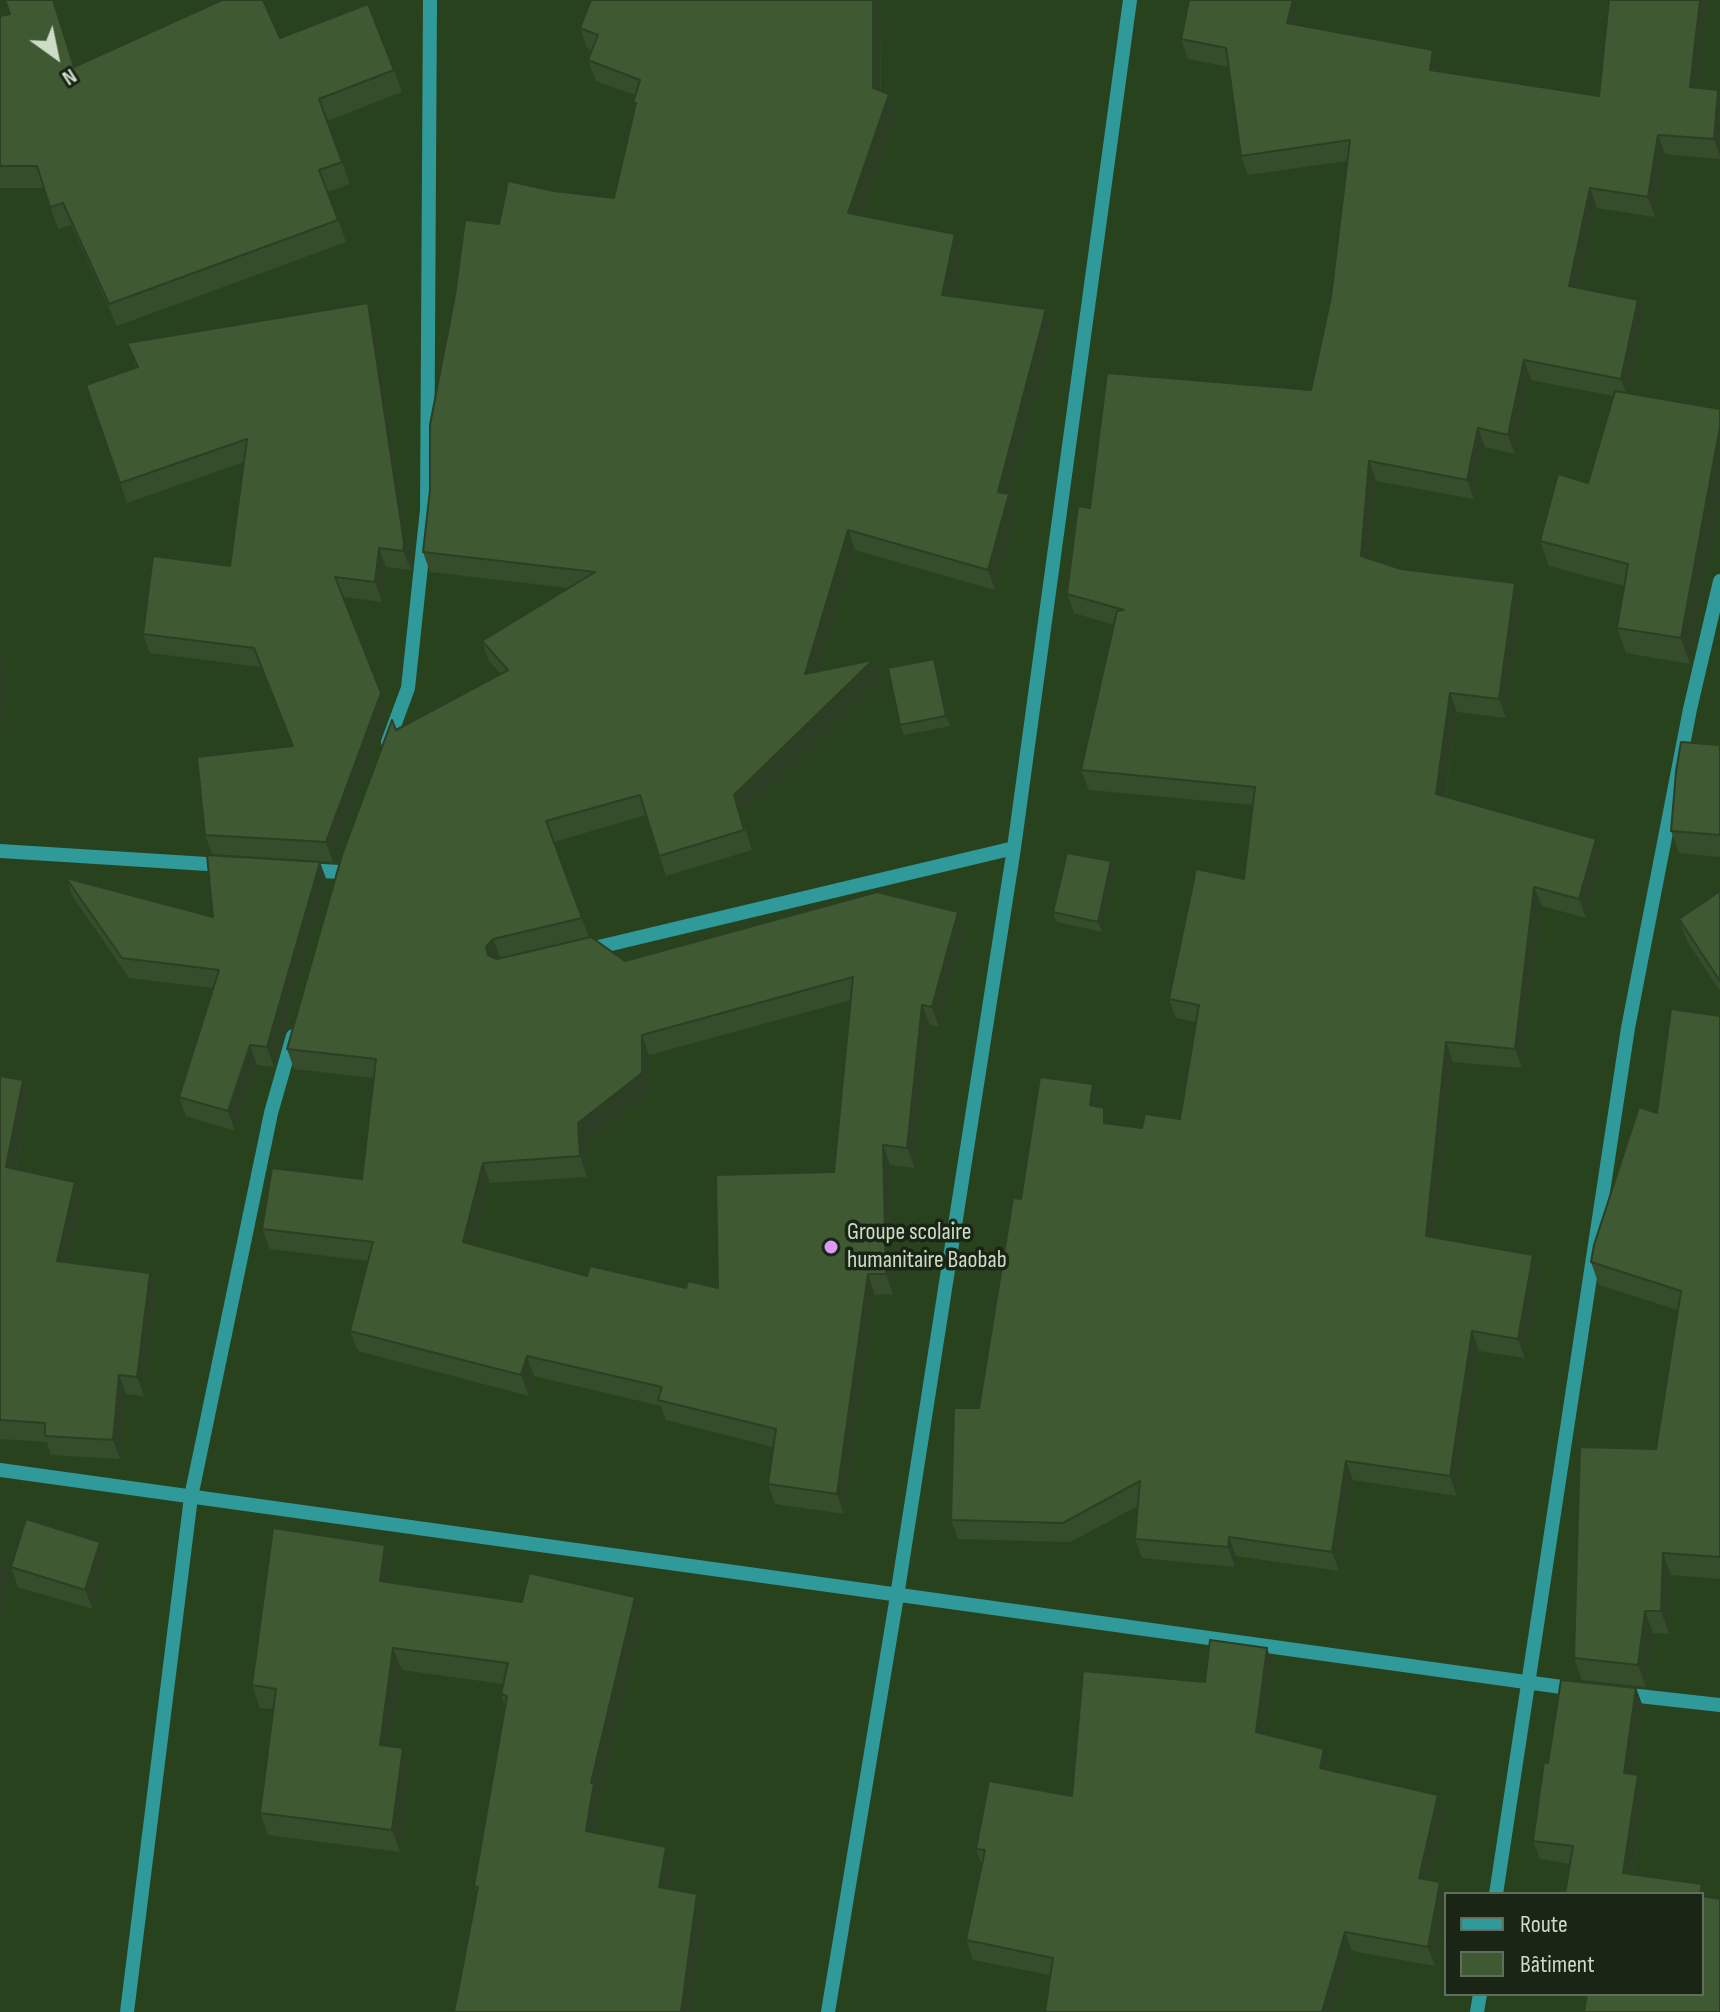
<!DOCTYPE html>
<meta charset="utf-8">
<style>
body{margin:0}
#map{position:relative;width:1720px;height:2012px;overflow:hidden;background:#29421e;font-family:"Sofia Sans Condensed",sans-serif}
canvas{display:block}
.legend{position:absolute;left:1444px;top:1892px;width:260px;height:104px;box-sizing:border-box;background:#1a2515;border:2px solid #626e5c;margin:0;padding:10px 14px;list-style:none;font-size:24px;color:#cddcc6}
.legend li{display:flex;align-items:center;gap:16px;height:40px}
.legend b{width:40px;border:2px solid #626e5c}
.north{position:absolute;left:16px;top:16px;width:80px;height:80px;-webkit-text-stroke:6px #1a2515;paint-order:stroke;rotate:147deg;font-size:22px;font-weight:700;line-height:32px;text-align:center;color:#cddcc6}
.north::after{content:'';display:block;margin:auto;width:28px;height:36px;background:#cddcc6;clip-path:polygon(50% 0,100% 100%,50% 72%,0 100%)}
</style>
<div id="map">
<canvas width="1720" height="2012"></canvas>
<ul class="legend">
<li><b style="height:10px;background:#30999a"></b>Route</li>
<li><b style="height:22px;background:#3f5933"></b>Bâtiment</li>
</ul>
<div class="north">N</div>
</div>
<script>
const context = document.querySelector('canvas').getContext('2d');
context.lineJoin = 'round';
const toPath = rows => new Path2D(rows.map(r => 'M' + r).join(''));
function stroke(path, color, width, dash) { context.strokeStyle = color; context.lineWidth = width; context.lineCap = dash ? 'butt' : 'round'; context.setLineDash(dash || []); context.stroke(path); }
function fillPath(path, color) { context.fillStyle = color; context.fill(path, 'evenodd'); }
function write(font, color, halo, rows, align = 'center') {
  context.font = font + ' "Sofia Sans Condensed",sans-serif'; context.lineWidth = 7; context.setLineDash([]); context.textBaseline = 'middle'; context.strokeStyle = halo; context.fillStyle = color; for (const [text, x, y, turn = 0] of rows) {
    context.save(); context.translate(x, y); context.rotate((+turn || 0) * Math.PI / 180); context.textAlign = isNaN(turn) ? turn : align; if (halo) context.strokeText(text, 0, 0); context.fillText(text, 0, 0); context.restore();
  }
}
stroke(toPath([
 [388,742,408,688,427,510,430,0],
 [0,851,223,865],
 [304,870,340,872],
 [586,950,1014,848],
 [0,1470,1576,1689],
 [1621,1694,1720,1705],
 [1496,1894,1628,1028,1690,709,1720,581],
 [127,2012,191,1497,271,1113,293,1036],
 [828,2012,897,1596,1014,848,1130,0],
 [1477,2012,1480,1994]
]), '#30999a', 14);
fillPath(toPath([
 [55,0,75,67,280,38,394,70,402,92,327,121,350,184,328,192,346,242,117,326,71,225,58,229,44,188,0,188,0,16,10,14],
 [1294,2,1300,18,1298,25,1441,70,1440,72,1599,96,1699,88,1718,90,1720,95,1720,159,1665,154,1655,217,1597,208,1580,288,1645,320,1629,393,1690,664,1626,653,1617,628,1624,586,1549,566,1540,541,1588,483,1613,396,1531,380,1515,454,1485,447,1474,499,1376,481,1369,559,1522,603,1506,718,1457,712,1446,796,1603,858,1586,918,1542,906,1522,1068,1453,1062,1435,1238,1533,1255,1540,1274,1525,1358,1479,1351,1457,1496,1353,1480,1339,1571,1236,1556,1235,1567,1142,1558,1135,1539,1138,1506,1070,1542,958,1539,951,1520,979,1408,1021,1199,1093,1084,1100,1104,1099,1107,1104,1108,1110,1124,1142,1128,1180,1119,1196,1022,1176,1018,1169,999,1244,879,1253,805,1089,790,1081,770,1114,625,1074,613,1067,594,1090,508,1311,390,1331,297,1347,161,1248,175,1241,156,1229,67,1188,59,1181,39],
 [881,8,881,91,889,94,897,114,862,216,955,234,962,255,953,296,1053,329,1010,495,1016,514,995,590,855,550,819,671,873,660,881,680,741,815,752,850,666,876,646,815,554,842,589,937,625,961,965,933,939,1027,930,1025,915,1168,890,1165,893,1294,875,1295,844,1514,775,1504,768,1484,773,1447,666,1420,661,1406,534,1376,529,1396,358,1351,350,1331,368,1261,270,1249,262,1229,362,1179,374,1078,294,1069,287,1049,396,730,501,674,489,661,482,641,569,588,430,572,423,552,499,224,554,191,614,198,635,108,633,103,635,95,596,81,588,60,592,50,587,48,580,28],
 [851,1000,834,1172,718,1288,686,1288,587,1276,475,1245,490,1183,587,1177,585,1143,649,1093,649,1055],
 [375,323,411,562,411,570,386,567,382,602,343,597,388,712,333,862,212,854,205,835,293,747,261,667,150,653,143,634,230,566,244,462,127,503,86,385,136,368,127,343],
 [934,659,938,669,950,726,904,735,900,725],
 [1720,745,1720,857,1679,853,1671,831],
 [1111,861,1115,871,1102,932,1057,922,1053,912],
 [66,878,213,917,327,881,274,1067,257,1065,235,1131,186,1116,179,1097,213,988,129,978,73,897],
 [1720,891,1720,991,1687,941,1679,919],
 [1720,1016,1720,1579,1671,1575,1669,1634,1653,1633,1646,1687,1582,1680,1574,1658,1656,1449,1678,1310,1599,1285,1591,1262,1657,1113],
 [0,1076,23,1080,30,1099,16,1170,75,1182,82,1201,68,1263,157,1292,144,1396,126,1394,120,1459,51,1455,47,1442,0,1439],
 [100,1542,107,1562,93,1609,18,1587,11,1567],
 [393,1567,391,1583,522,1602,635,1597,643,1619,600,1800,602,1806,597,1833,666,1847,674,1869,670,1889,697,1894,705,1916,477,1893,474,1886,505,1707,501,1694,503,1684,402,1670,391,1747,403,1748,411,1771,400,1852,268,1835,260,1813,273,1709,260,1708,252,1685],
 [1274,1667,1265,1734,1332,1768,1331,1770,1438,1795,1446,1814,1430,1880,1440,1882,1446,1897,1446,1909,1435,1966,1352,1951,1050,1975,973,1960,966,1940,982,1865,976,1849,1072,1796,1205,1682],
 [1636,1688,1643,1707,1633,1774,1645,1794,1633,1875,1702,1884,1707,1897,1702,1994,1570,1864,1540,1859,1533,1841,1548,1763]
]), '#364d2c');
fillPath(toPath([
 [53,0,55,0,82,89,74,67],
 [873,0,878,0,881,8,880,108,873,88],
 [1286,0,1295,0,1294,2,1300,18,1294,42,1287,23],
 [1700,0,1709,0,1697,107,1690,87],
 [1433,50,1441,70,1437,89,1430,70],
 [1718,90,1720,95,1720,156,1714,139],
 [889,94,897,114,856,233,848,213],
 [1658,135,1665,154,1655,217,1648,197],
 [1590,188,1597,208,1576,306,1569,286],
 [955,234,962,255,950,315,942,295],
 [1638,300,1645,320,1628,399,1621,379],
 [368,303,375,323,411,562,411,570,403,551],
 [1046,309,1053,329,1010,495,1016,514,995,590,988,570,998,492],
 [1524,360,1531,380,1515,454,1508,435],
 [1720,427,1720,503,1690,664,1681,638],
 [1478,428,1485,447,1474,499,1467,480],
 [1369,461,1376,481,1368,576,1361,556],
 [848,530,855,550,812,694,805,674],
 [379,548,386,567,382,602,375,582],
 [1515,583,1522,603,1506,718,1499,699],
 [1,654,9,676,0,734,0,660],
 [934,659,938,669,950,726,946,716],
 [873,660,881,680,741,815,752,850,734,795],
 [381,693,388,712,333,862,326,842],
 [1450,693,1457,712,1443,813,1436,794],
 [1596,839,1603,858,1586,918,1579,899],
 [1111,861,1115,871,1102,932,1098,922],
 [320,862,327,881,274,1067,267,1047],
 [1534,887,1542,906,1522,1068,1515,1049],
 [958,912,965,933,939,1027,932,1007],
 [493,939,501,959,488,955,486,947],
 [922,1005,930,1025,915,1168,907,1148],
 [642,1035,649,1055,649,1093,585,1143,587,1177,580,1156,578,1123],
 [1446,1042,1453,1062,1433,1255,1426,1236],
 [250,1045,257,1065,235,1131,228,1111],
 [23,1080,30,1099,12,1187,6,1167],
 [1093,1084,1100,1104,1097,1125,1090,1105],
 [1104,1108,1111,1127,1104,1123],
 [883,1145,890,1165,893,1294,886,1274],
 [483,1163,490,1183,471,1262,463,1242],
 [75,1182,82,1201,64,1280,57,1261],
 [1533,1255,1540,1274,1525,1358,1518,1339],
 [150,1273,157,1292,144,1396,137,1377],
 [868,1274,875,1295,844,1514,837,1494],
 [1472,1331,1479,1351,1457,1496,1450,1476],
 [527,1356,534,1376,529,1396,521,1375],
 [119,1375,126,1394,120,1459,113,1440],
 [1346,1461,1353,1480,1339,1571,1332,1552],
 [1229,1537,1236,1556,1235,1567,1228,1547],
 [100,1542,107,1562,93,1609,85,1590],
 [385,1545,393,1567,389,1603,380,1581],
 [3,1552,11,1574,0,1624,0,1564],
 [1663,1553,1671,1575,1669,1634,1661,1611],
 [635,1597,643,1619,600,1800,602,1806,594,1853,586,1831,591,1783],
 [1645,1611,1653,1633,1646,1687,1638,1665],
 [393,1648,402,1670,388,1768,380,1745],
 [1267,1648,1274,1667,1263,1751,1256,1732],
 [1636,1688,1643,1707,1631,1792,1624,1773],
 [403,1748,411,1771,400,1852,392,1830],
 [1324,1749,1332,1768,1327,1787,1320,1768],
 [1638,1775,1645,1794,1630,1892,1623,1873],
 [1438,1795,1446,1814,1426,1897,1419,1878],
 [666,1847,674,1869,667,1909,659,1887],
 [1440,1882,1446,1897,1446,1909,1435,1966,1428,1947],
 [1702,1884,1709,1903,1702,1901,1702,1894,1700,1894],
 [697,1894,705,1916,692,2012,681,2012],
 [1345,1932,1352,1951,1334,2012,1322,2012]
]), '#2c3e24');
const building = toPath([
 [5,0,53,0,74,67,222,0,263,0,280,38,368,4,394,70,319,99,342,162,319,170,338,220,109,304,63,203,50,207,37,166,0,166,0,16,10,14,5,0],
 [591,0,873,0,873,88,889,94,848,213,955,234,942,295,1046,309,998,492,1009,494,988,570,848,530,805,674,873,660,734,795,744,830,659,856,640,795,546,821,582,918,493,939,486,947,488,955,497,959,591,937,625,961,877,892,958,912,932,1007,922,1005,907,1148,883,1145,886,1274,868,1274,837,1494,768,1484,776,1429,658,1400,662,1387,527,1356,521,1375,350,1331,373,1242,262,1229,272,1168,362,1179,376,1059,287,1049,342,855,392,720,396,730,508,670,482,641,595,572,423,552,430,490,430,425,455,295,465,220,499,224,508,181,554,191,614,198,636,103,633,103,640,80,588,60,598,35,580,28,591,0],
 [853,977,834,1172,716,1175,718,1288,688,1281,686,1288,590,1266,587,1276,463,1242,483,1163,580,1156,578,1123,642,1073,642,1035,853,977],
 [1189,0,1293,0,1287,23,1433,50,1430,70,1599,96,1609,0,1700,0,1690,87,1718,90,1714,139,1658,135,1648,197,1590,188,1569,286,1638,300,1621,379,1524,360,1508,435,1478,428,1467,480,1369,461,1361,556,1401,569,1515,583,1499,699,1450,693,1436,794,1596,839,1579,899,1534,887,1515,1049,1446,1042,1426,1236,1533,1255,1518,1339,1472,1331,1450,1476,1346,1461,1332,1552,1229,1537,1228,1547,1135,1539,1140,1481,1063,1523,951,1520,954,1408,979,1408,1013,1198,1021,1199,1040,1077,1093,1084,1090,1105,1104,1108,1104,1123,1142,1128,1145,1114,1180,1119,1199,1005,1169,999,1196,869,1244,879,1255,787,1081,770,1117,611,1124,610,1067,594,1078,506,1090,508,1107,373,1311,390,1331,297,1350,140,1241,156,1226,48,1181,39,1189,0],
 [368,303,404,543,403,551,379,548,375,582,335,577,381,693,326,842,205,835,197,757,293,746,254,648,143,634,153,556,230,566,247,439,120,483,86,385,138,367,127,343,368,303],
 [1615,391,1720,409,1720,427,1681,638,1617,628,1628,564,1540,541,1558,474,1588,483,1615,391],
 [934,659,946,716,900,725,888,668,934,659],
 [1681,742,1720,745,1720,835,1671,831,1676,772,1681,742],
 [1067,853,1111,861,1098,922,1053,912,1067,853],
 [207,855,320,862,267,1047,250,1045,228,1111,179,1097,219,970,122,958,66,878,213,917,207,855],
 [1720,891,1720,981,1679,919,1720,891],
 [1671,1009,1720,1016,1720,1557,1663,1553,1661,1611,1645,1611,1638,1665,1574,1658,1580,1447,1656,1449,1681,1291,1591,1262,1594,1245,1639,1107,1657,1113,1671,1009],
 [0,1076,23,1080,6,1167,75,1182,57,1261,150,1273,137,1377,119,1375,113,1440,45,1436,45,1423,0,1420,0,1076],
 [26,1519,100,1542,85,1590,11,1567,26,1519],
 [273,1528,385,1545,380,1581,522,1602,529,1573,635,1597,591,1783,594,1783,586,1831,666,1847,659,1887,697,1894,681,2012,454,2012,478,1887,474,1886,507,1696,501,1694,508,1663,393,1648,380,1745,403,1748,392,1830,260,1813,276,1689,252,1685,273,1528],
 [1210,1640,1267,1648,1256,1732,1324,1749,1320,1768,1438,1795,1419,1878,1440,1882,1428,1947,1345,1932,1322,2012,1045,2012,1053,1958,966,1940,985,1850,976,1849,989,1781,1072,1796,1083,1671,1205,1682,1210,1640],
 [1561,1680,1636,1688,1624,1773,1638,1775,1623,1873,1702,1884,1700,1894,1565,1894,1573,1846,1533,1841,1544,1762,1548,1763,1561,1680],
 [1702,1896,1720,1899,1720,2012,1584,2012,1587,1994,1702,1994,1702,1896]
]);
fillPath(building, '#3f5933');
stroke(building, '#2c3e24', 2);
for (const [x, y, r, color] of [
 [831,1247,8,"#dc99f5"]
]) { const dot = new Path2D(); dot.arc(x, y, r, 0, 2 * Math.PI); context.fillStyle = color; context.fill(dot); stroke(dot, '#1a2515', 3); }
write('24px', '#cddcc6', '#1a2515', [
 ["Groupe scolaire",847,1233],
 ["humanitaire Baobab",847,1261]
], 'left');
</script>
